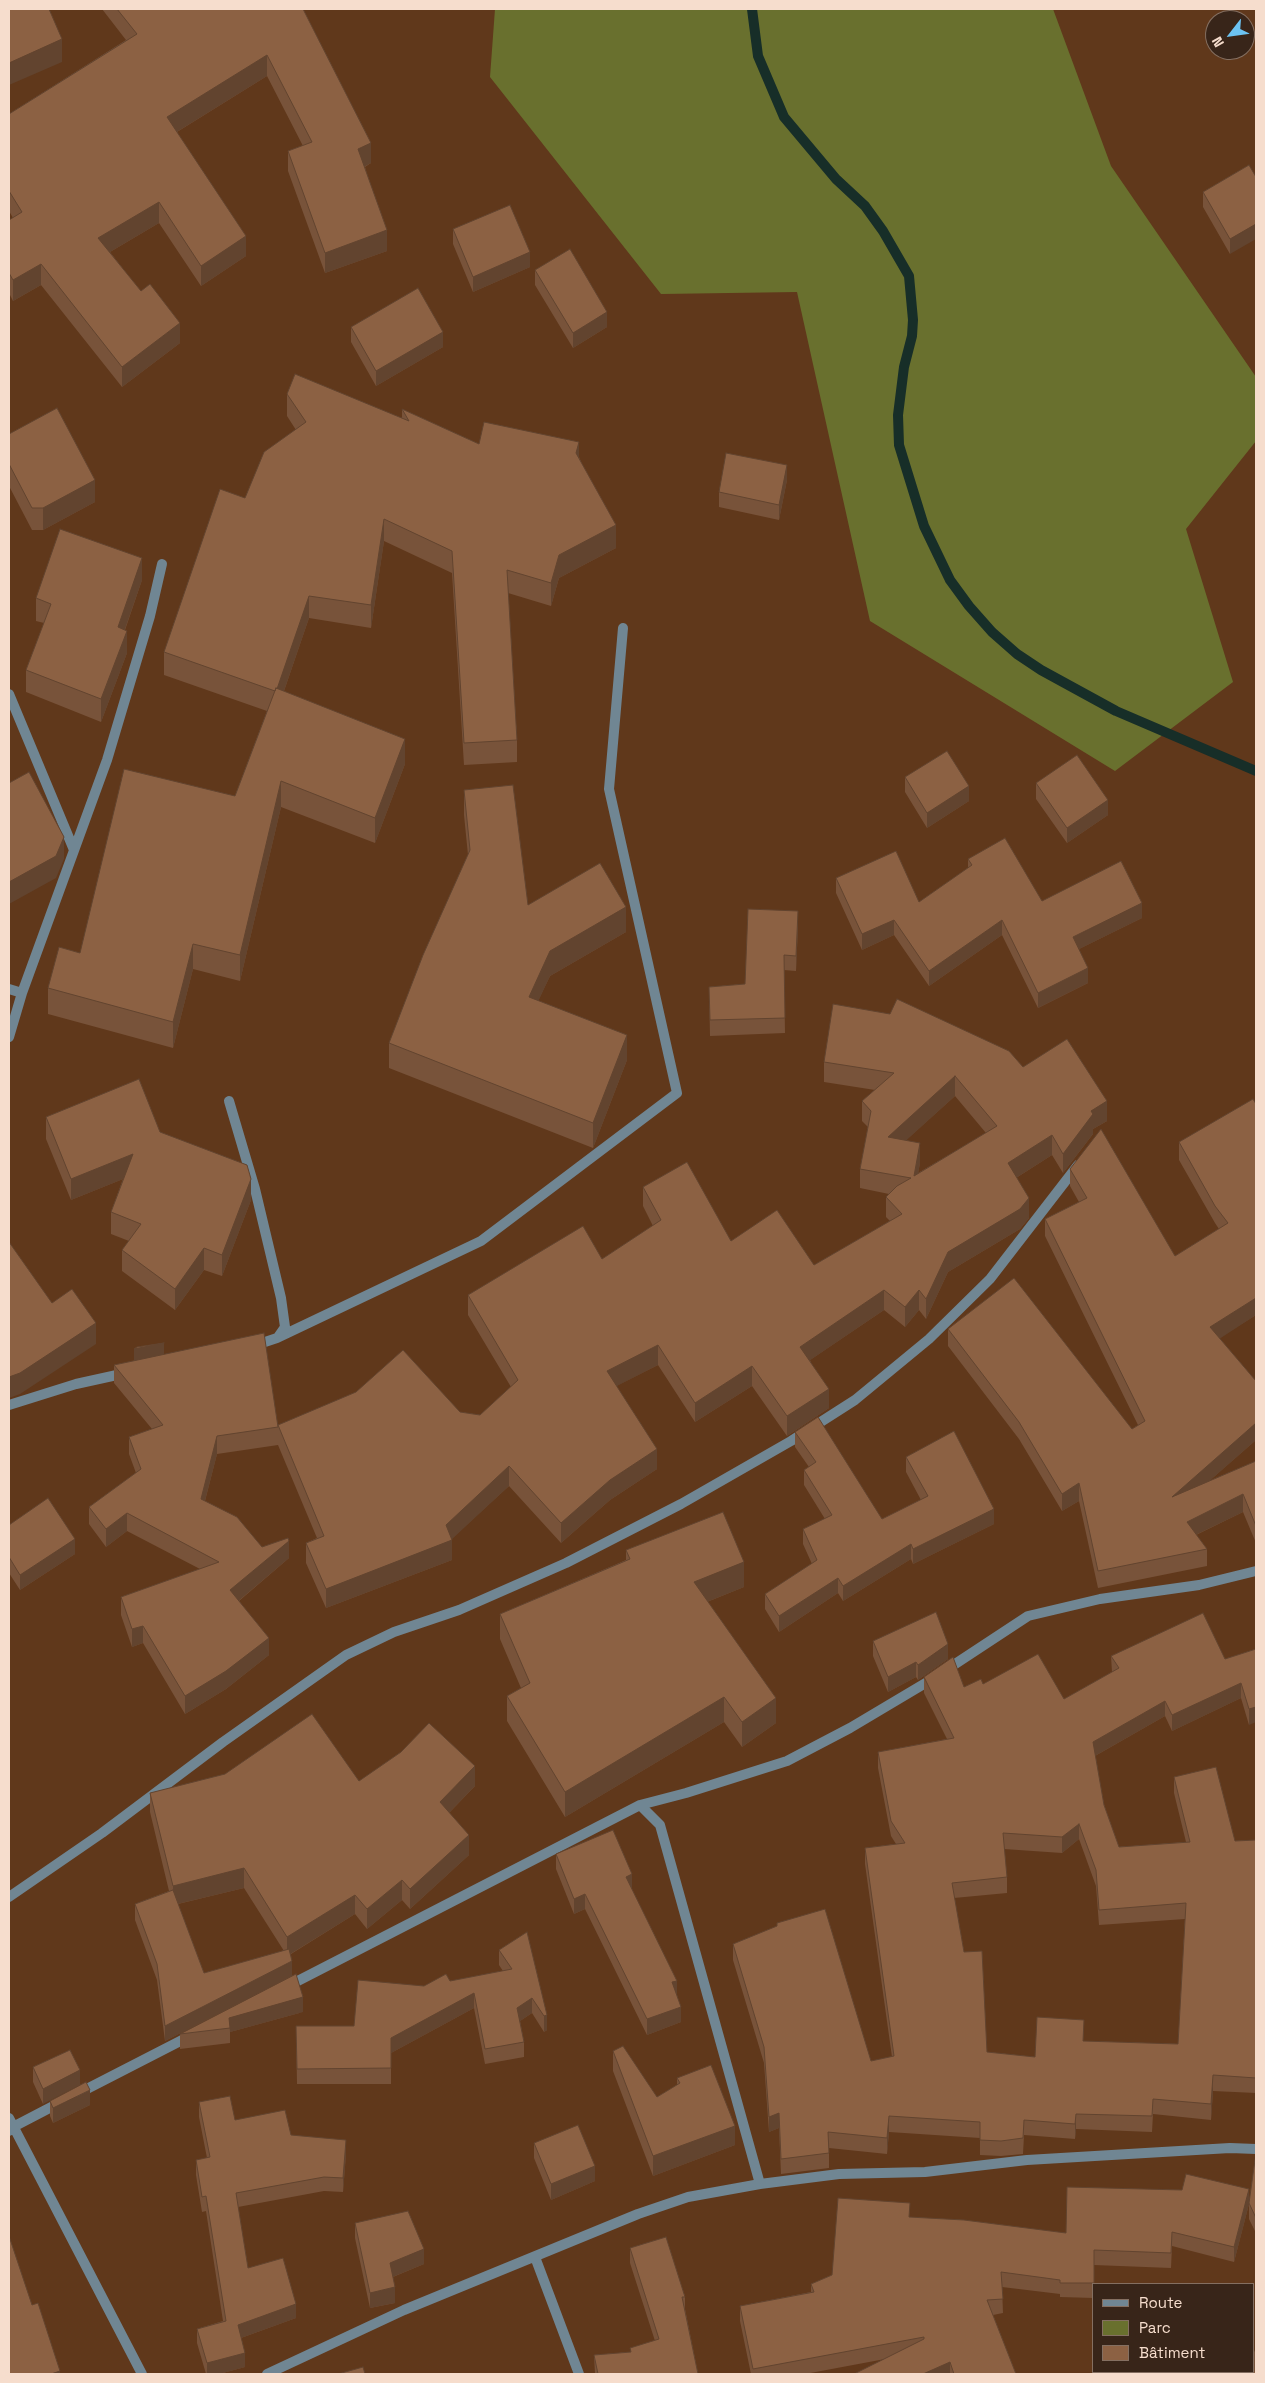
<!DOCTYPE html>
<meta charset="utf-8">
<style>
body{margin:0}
#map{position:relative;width:1265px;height:2383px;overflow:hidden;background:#60381b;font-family:"Space Grotesk",sans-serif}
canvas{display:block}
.frame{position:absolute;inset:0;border:10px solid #f6ddcd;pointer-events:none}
.legend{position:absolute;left:1092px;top:2283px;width:162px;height:90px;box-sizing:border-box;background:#382519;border:1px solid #846f61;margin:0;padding:6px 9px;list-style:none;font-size:15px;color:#f6ddcd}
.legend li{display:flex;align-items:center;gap:10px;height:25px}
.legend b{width:25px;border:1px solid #846f61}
.north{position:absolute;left:1205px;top:10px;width:50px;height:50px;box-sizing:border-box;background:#382519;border:1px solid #846f61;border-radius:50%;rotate:240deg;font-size:14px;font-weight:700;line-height:20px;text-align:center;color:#f6ddcd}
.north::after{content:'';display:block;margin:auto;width:18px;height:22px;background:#6cc3f2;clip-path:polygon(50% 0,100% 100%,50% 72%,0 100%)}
</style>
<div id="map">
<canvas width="1265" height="2383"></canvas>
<div class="frame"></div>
<ul class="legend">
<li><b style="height:6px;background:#708693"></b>Route</li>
<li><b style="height:14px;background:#69702e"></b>Parc</li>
<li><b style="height:14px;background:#8c6143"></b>Bâtiment</li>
</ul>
<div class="north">N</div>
</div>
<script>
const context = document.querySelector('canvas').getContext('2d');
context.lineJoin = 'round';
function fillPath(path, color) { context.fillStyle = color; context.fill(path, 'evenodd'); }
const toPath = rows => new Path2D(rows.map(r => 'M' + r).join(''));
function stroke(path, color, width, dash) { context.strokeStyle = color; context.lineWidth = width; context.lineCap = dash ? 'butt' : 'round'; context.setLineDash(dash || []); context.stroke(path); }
fillPath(toPath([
 [495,9,1053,9,1111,166,1256,377,1256,441,1186,529,1233,682,1115,771,870,621,797,292,661,294,490,77]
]), '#69702e');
stroke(toPath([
 [752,9,758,56,784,117,836,179,865,206,883,231,909,276,913,320,912,336,904,367,898,415,899,445,924,526,950,580,969,606,992,632,1017,654,1041,670,1116,711,1256,771]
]), '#172e28', 10);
stroke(toPath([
 [9,694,74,850],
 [9,989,22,993],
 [9,1037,22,993,107,760,150,616,162,564],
 [229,1101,255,1189,281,1298,285,1327,278,1337],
 [253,1346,277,1338,481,1241,677,1093,609,789,623,628],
 [9,1405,76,1384,126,1373],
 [946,1670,1028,1616,1100,1599,1199,1585,1256,1571],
 [640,1805,660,1825,760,2184],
 [9,1897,102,1833,223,1742,346,1655,394,1632,459,1610,566,1563,681,1504,791,1441,855,1400,929,1339,990,1279,1078,1165],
 [288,1986,640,1805,686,1793,787,1761,850,1728,934,1678],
 [79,2093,190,2036],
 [9,2118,142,2374],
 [9,2131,13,2127,61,2102],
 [535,2257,579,2374],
 [267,2374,404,2310,638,2214,688,2197,760,2184,839,2174,925,2172,1027,2160,1230,2148,1256,2149]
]), '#708693', 10);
fillPath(toPath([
 [102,9,303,9,371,163,365,167,387,251,325,273,288,171,288,151,303,146,267,76,177,132,246,256,201,286,159,223,110,252,180,343,122,387,41,285,13,301,9,293,9,220,13,218,9,211,9,114,126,40],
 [1249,165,1230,254,1203,207,1203,192],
 [453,229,530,267,473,292,453,244],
 [535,270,607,327,573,348,535,285],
 [351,327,443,347,376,386,351,342],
 [287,394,402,418,402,409,479,444,579,457,616,548,559,578,551,606,508,593,517,740,517,762,464,765,452,573,384,541,371,628,309,618,284,691,405,764,375,843,281,807,240,981,193,969,173,1048,48,1014,48,988,80,953,235,796,267,711,164,675,164,652,245,498,296,430,287,416],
 [9,434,95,502,43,530,32,530,9,486],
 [787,480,779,520,719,507,719,492],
 [142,580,125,630,127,653,101,722,26,692,26,670,44,623,36,621,36,598],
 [905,777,969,801,927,828,905,792],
 [1036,783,1108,815,1067,843,1036,799],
 [464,790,528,905,626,932,550,976,538,1001,627,1060,593,1148,389,1068,389,1043,468,855,464,815],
 [968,859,1042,901,1142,918,1079,949,1088,983,1038,1008,1002,935,929,986,894,935,862,950,836,893,836,878,919,902,968,868],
 [798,926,796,971,784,970,785,1033,710,1036,709,987,745,984],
 [824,1062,1023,1067,1107,1121,1093,1129,1093,1134,1063,1173,1052,1155,1016,1178,1029,1218,1020,1229,948,1272,926,1319,919,1310,905,1327,884,1310,810,1360,829,1408,787,1436,752,1386,695,1422,658,1365,616,1386,657,1469,610,1500,561,1543,509,1486,451,1539,452,1560,326,1608,306,1563,306,1543,317,1538,278,1445,217,1454,205,1501,262,1547,289,1558,239,1601,269,1655,226,1689,185,1714,143,1643,132,1647,121,1615,121,1597,200,1569,127,1531,106,1547,89,1524,89,1507,136,1473,129,1454,129,1437,152,1429,114,1383,114,1365,164,1355,278,1425,460,1412,480,1415,511,1387,468,1315,468,1295,602,1259,653,1226,643,1206,643,1187,731,1241,814,1265,890,1221,886,1217,886,1197,889,1194,860,1188,860,1169,868,1127,862,1121,862,1101,875,1090,824,1082],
 [955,1096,986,1133,918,1173,920,1163,906,1140],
 [1256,1104,1256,1315,1219,1338,1256,1440,1209,1481,1256,1461,1256,1543,1243,1512,1196,1535,1207,1549,1207,1566,1098,1588,1079,1501,1062,1511,1019,1439,948,1346,948,1329,1132,1429,1138,1425,1045,1236,1045,1219,1079,1202,1070,1186,1070,1169,1175,1256,1219,1229,1215,1223,1179,1160,1179,1142],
 [46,1117,160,1132,251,1200,222,1276,204,1270,175,1310,122,1271,122,1250,129,1241,111,1234,111,1212,123,1179,71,1200,46,1139],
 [795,1432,882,1519,921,1500,906,1472,906,1457,994,1524,913,1564,911,1559,843,1601,838,1593,779,1632,765,1609,765,1594,812,1564,803,1544,803,1529,825,1519,804,1485,804,1470,809,1467,795,1447],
 [9,1525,75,1554,20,1590,9,1573],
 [626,1550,744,1587,707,1602,776,1723,742,1747,724,1722,565,1817,507,1721,507,1696,521,1688,500,1639,500,1614,626,1560],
 [873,1641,948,1659,918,1680,916,1677,888,1692,873,1656],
 [1256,1649,1249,1725,1241,1698,1172,1731,1165,1716,1095,1756,1104,1805,1119,1847,1186,1842,1174,1793,1174,1777,1235,1841,1256,1840,1256,2093,1213,2091,1211,2120,1153,2114,1152,2132,1076,2129,1075,2139,1024,2135,1023,2154,1001,2156,980,2155,980,2138,889,2132,887,2154,829,2148,829,2168,781,2174,779,2128,769,2132,764,2063,733,1960,733,1944,871,2061,892,2057,865,1864,865,1848,896,1844,891,1836,878,1768,878,1752,947,1739,924,1693,924,1677,964,1687,983,1684,1064,1699,1112,1672,1111,1656,1225,1659],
 [1079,1839,1096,1886,1099,1925,1185,1919,1178,2044,1083,2041,1035,2057,987,2052,964,1952,954,1898,1007,1893,1007,1877,1004,1849,1062,1853],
 [359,1781,475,1786,449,1813,469,1855,410,1909,402,1900,367,1929,355,1914,291,1954,292,1976,165,2041,157,1980,135,1920,135,1904,169,1891,150,1812,150,1793],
 [244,1888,284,1951,204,1973,178,1904],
 [556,1854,632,1890,677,1995,681,2022,647,2035,585,1909,574,1914,556,1869],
 [527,1932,547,2030,544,2032,532,2013,520,2021,524,2042,524,2057,485,2064,474,2008,391,2053,391,2084,297,2084,296,2026,354,2026,424,1986,503,1971,499,1965,499,1950],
 [303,2012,230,2032,230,2043,180,2049,180,2034],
 [70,2050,43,2104,33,2082,33,2067],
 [613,2051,657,2097,677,2085,677,2078,735,2145,653,2176,613,2071],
 [50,2101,90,2105,53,2123,50,2116],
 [199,2102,235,2120,291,2135,346,2154,343,2192,324,2191,238,2207,248,2268,296,2318,241,2338,245,2367,219,2374,206,2374,197,2343,197,2329,223,2321,206,2211,202,2212,196,2175,196,2160,207,2158,199,2117],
 [534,2143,595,2181,551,2200,534,2158],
 [1256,2160,1256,2233,1249,2219,1249,2203],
 [1249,2204,1234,2262,1172,2246,1171,2268,1094,2265,1094,2298,1060,2297,1060,2294,1002,2287,1003,2313,993,2315,1016,2374,854,2374,885,2359,805,2374,751,2374,740,2321,740,2306,811,2292,811,2284,832,2275,910,2217,1066,2233],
 [355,2223,424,2264,393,2277,395,2303,370,2308,355,2238],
 [630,2248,685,2297,685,2309,698,2374,595,2374,594,2355,630,2352,655,2341,630,2263]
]), '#78533a');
fillPath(toPath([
 [62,39,62,62,9,85,9,63],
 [267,55,267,76,167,138,167,117],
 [371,143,371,163,358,170,358,149],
 [159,202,159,223,98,259,98,238],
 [1256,224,1256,239,1230,254,1230,239],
 [387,230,387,251,325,273,325,253],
 [246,236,246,256,201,286,201,266],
 [530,252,530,267,473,292,473,277],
 [41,264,41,285,13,301,13,280],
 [607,312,607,327,573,348,573,333],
 [180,323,180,343,122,387,122,367],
 [443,332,443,347,376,386,376,371],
 [579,442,579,465,576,453],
 [787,465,787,480,779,520,779,505],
 [95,480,95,502,43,530,43,508],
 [384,519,384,541,371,628,371,605],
 [616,525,616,548,559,578,551,606,551,583,559,555],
 [142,558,142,580,118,649,118,627],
 [309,596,309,618,276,714,276,691],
 [127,631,127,653,101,722,101,699],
 [405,739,405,764,375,843,375,818],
 [281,781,281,807,240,981,240,955],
 [969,786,969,801,927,828,927,813],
 [1108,800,1108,815,1067,843,1067,828],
 [64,837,64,859,56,878,9,904,9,882],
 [1142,903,1142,918,1073,952,1073,937],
 [626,907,626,932,550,976,529,1021,529,997,550,951],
 [798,911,798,926,796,971,796,956],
 [894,920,894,935,862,950,862,934],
 [1002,920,1002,935,929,986,929,971],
 [193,944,193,969,173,1048,173,1022],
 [1088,968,1088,983,1038,1008,1038,993],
 [627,1035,627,1060,593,1148,593,1123],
 [955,1076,955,1096,888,1157,888,1137],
 [1107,1101,1107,1121,1093,1129,1093,1134,1063,1173,1063,1154,1091,1111],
 [1052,1135,1052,1155,1008,1183,1008,1163],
 [920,1143,920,1163,914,1196,914,1176],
 [133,1154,133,1175,71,1200,71,1179],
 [251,1179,251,1200,222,1276,222,1255],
 [1029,1198,1029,1218,1020,1229,948,1272,926,1319,926,1299,948,1252],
 [204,1248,204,1270,175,1310,175,1289],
 [884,1290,884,1310,800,1367,800,1347],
 [919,1290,919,1310,905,1327,905,1307],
 [1256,1298,1256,1315,1210,1345,1210,1327],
 [96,1323,96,1344,20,1394,9,1398,9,1377],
 [164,1343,164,1358,134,1365,134,1349],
 [658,1345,658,1365,607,1391,607,1371],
 [752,1366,752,1386,695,1422,695,1403],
 [829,1389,829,1408,787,1436,787,1416],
 [1256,1423,1256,1440,1172,1514,1172,1497],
 [217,1436,217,1454,201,1516,201,1499],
 [657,1449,657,1469,610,1500,561,1543,561,1523,610,1480],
 [509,1466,509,1486,450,1541,452,1540,452,1560,326,1608,326,1589,446,1525],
 [1079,1483,1079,1501,1062,1511,1062,1494],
 [1243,1494,1243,1512,1187,1539,1187,1522],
 [994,1509,994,1524,913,1564,913,1549],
 [127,1513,127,1531,106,1547,106,1529],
 [75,1539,75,1554,20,1590,20,1575],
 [289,1541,289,1558,230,1608,230,1590],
 [911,1544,911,1559,843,1601,843,1586],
 [744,1562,744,1587,694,1607,694,1582],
 [838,1578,838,1593,779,1632,779,1616],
 [143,1626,143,1643,132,1647,132,1629],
 [269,1638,269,1655,226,1689,185,1714,185,1696],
 [948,1644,948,1659,918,1680,918,1665],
 [10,1647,10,1662,9,1663,9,1648],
 [916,1662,916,1677,888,1692,888,1677],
 [1241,1683,1241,1698,1172,1731,1172,1715],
 [724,1697,724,1722,565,1817,565,1792],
 [776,1698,776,1723,742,1747,742,1722],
 [1165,1701,1165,1716,1093,1757,1093,1742],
 [1256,1707,1256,1722,1249,1725,1249,1709],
 [475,1766,475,1786,440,1822,440,1802],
 [1079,1824,1079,1839,1062,1853,1062,1837],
 [469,1835,469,1855,410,1909,410,1889],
 [244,1868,244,1888,173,1905,173,1886],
 [632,1874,632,1890,626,1892,626,1877],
 [402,1880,402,1900,367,1929,367,1909],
 [585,1894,585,1909,574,1914,574,1899],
 [355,1895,355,1914,287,1956,287,1937],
 [292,1961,292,1976,165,2041,165,2026],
 [677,1981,677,1996,672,1982],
 [474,1993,474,2008,391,2053,391,2038],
 [303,1997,303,2012,230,2032,229,2018],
 [532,1998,532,2013,517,2023,517,2008],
 [681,2007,681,2022,647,2035,647,2019],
 [547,2015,547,2030,544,2032,544,2016],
 [80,2070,80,2085,43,2104,43,2089],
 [1213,2075,1213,2091,1211,2120,1211,2104],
 [90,2090,90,2105,53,2123,53,2108],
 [779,2113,779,2128,769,2132,769,2117],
 [1076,2114,1076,2129,1075,2139,1075,2124],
 [889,2116,889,2132,887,2154,887,2138],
 [735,2126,735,2145,653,2176,653,2156],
 [346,2140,346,2154,343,2192,343,2178],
 [595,2166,595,2181,551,2200,551,2184],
 [1249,2189,1249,2204,1234,2262,1234,2247],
 [424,2249,424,2264,390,2278,390,2263],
 [395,2287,395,2303,370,2308,370,2293],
 [296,2304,296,2318,238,2339,238,2325],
 [245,2353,245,2367,219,2374,207,2374,207,2363],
 [950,2362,950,2374,923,2374],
 [60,2371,60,2374,51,2374]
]), '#62442f');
const building = toPath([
 [9,9,49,9,62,39,9,63,9,9],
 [117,9,303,9,371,143,358,149,387,230,325,253,288,151,312,142,267,55,167,117,246,236,201,266,159,202,98,238,141,291,150,284,180,323,122,367,41,264,13,280,9,273,9,220,22,212,9,191,9,114,137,34,117,9],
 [1249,165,1256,177,1256,224,1230,239,1203,192,1249,165],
 [510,205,530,252,473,277,453,229,510,205],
 [570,249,607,312,573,333,535,270,570,249],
 [418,288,443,332,376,371,351,327,418,288],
 [295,374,409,421,402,409,479,444,484,422,579,442,576,453,616,525,559,555,551,583,507,570,517,740,464,743,452,551,384,519,371,605,309,596,277,689,276,688,275,691,164,652,220,489,245,498,264,452,306,422,287,394,295,374],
 [57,408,95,480,43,508,32,508,9,464,9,434,57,408],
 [726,453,787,465,779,505,719,492,726,453],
 [60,529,142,558,118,627,127,631,101,699,26,670,51,604,36,598,60,529],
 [276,688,405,739,375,818,281,781,240,955,193,944,173,1022,48,988,59,947,80,953,124,769,235,796,276,688],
 [947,751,969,786,927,813,905,777,947,751],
 [1077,755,1108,800,1067,828,1036,783,1077,755],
 [29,772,64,837,56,856,9,882,9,783,29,772],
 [513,785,528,905,600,863,626,907,550,951,529,997,627,1035,593,1123,389,1043,423,955,470,850,464,790,513,785],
 [1005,838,1042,901,1121,861,1142,903,1073,937,1088,968,1038,993,1002,920,929,971,894,920,862,934,836,878,896,851,919,902,972,865,968,859,1005,838],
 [748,909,798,911,796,956,784,955,785,1018,710,1020,709,987,745,984,748,909],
 [897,999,1009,1051,1023,1067,1067,1039,1107,1101,1091,1111,1093,1114,1063,1154,1052,1135,1008,1163,1029,1198,1020,1209,948,1252,926,1299,919,1290,905,1307,884,1290,800,1347,829,1389,787,1416,752,1366,695,1403,658,1345,607,1371,657,1449,610,1480,561,1523,509,1466,446,1525,452,1540,326,1589,306,1543,324,1536,278,1425,356,1392,403,1350,460,1412,480,1415,518,1380,468,1295,583,1226,602,1259,661,1220,643,1187,687,1162,731,1241,777,1210,814,1265,902,1214,886,1197,897,1186,911,1178,860,1169,871,1111,862,1101,894,1073,824,1062,833,1004,890,1014,897,999],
 [955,1076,997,1126,914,1176,920,1143,888,1137,955,1076],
 [139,1079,160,1132,247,1165,251,1179,222,1255,204,1248,175,1289,122,1250,141,1224,111,1212,133,1154,71,1179,46,1117,139,1079],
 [1253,1099,1256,1104,1256,1298,1210,1327,1256,1381,1256,1423,1172,1497,1256,1461,1256,1526,1243,1494,1187,1522,1207,1549,1098,1571,1079,1483,1062,1494,1019,1422,948,1329,1014,1278,1132,1429,1145,1421,1045,1219,1087,1198,1070,1169,1101,1129,1175,1256,1228,1223,1215,1206,1179,1142,1253,1099],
 [9,1242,52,1303,72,1289,96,1323,20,1373,9,1377,9,1242],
 [264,1333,278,1427,217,1436,201,1499,237,1517,262,1547,288,1538,289,1541,230,1590,269,1638,226,1671,185,1696,143,1626,132,1629,121,1597,219,1562,127,1513,106,1529,89,1507,141,1469,129,1437,163,1425,114,1365,264,1333],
 [164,1343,134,1349,137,1347,164,1343],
 [818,1417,882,1519,928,1496,906,1457,954,1431,994,1509,913,1549,911,1544,843,1586,838,1578,779,1616,765,1594,817,1560,803,1529,832,1515,804,1470,816,1462,795,1432,818,1417],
 [48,1498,75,1539,20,1575,9,1557,9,1525,48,1498],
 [723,1512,744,1562,694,1582,776,1698,742,1722,724,1697,565,1792,507,1696,530,1683,500,1614,630,1559,626,1550,723,1512],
 [936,1612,948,1644,918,1665,916,1662,888,1677,873,1641,936,1612],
 [1203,1613,1225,1659,1256,1649,1256,1707,1249,1709,1241,1683,1172,1715,1165,1701,1093,1742,1104,1805,1119,1847,1190,1842,1174,1777,1216,1767,1235,1841,1256,1840,1256,2078,1213,2075,1211,2104,1153,2099,1152,2116,1076,2114,1075,2124,1024,2120,1023,2138,1001,2141,980,2140,980,2122,889,2116,887,2138,828,2132,829,2153,781,2159,779,2113,769,2117,764,2047,733,1944,777,1926,777,1923,825,1909,871,2061,894,2056,865,1848,905,1843,891,1821,878,1752,954,1738,924,1677,953,1657,964,1687,981,1679,983,1684,1038,1654,1064,1699,1119,1668,1111,1656,1203,1613],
 [1079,1824,1096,1870,1099,1910,1186,1903,1178,2044,1083,2041,1084,2020,1037,2017,1035,2057,987,2052,982,1951,964,1952,952,1883,1007,1877,1003,1833,1062,1837,1079,1824],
 [312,1714,359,1781,401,1752,429,1723,475,1766,440,1802,469,1835,410,1889,402,1880,367,1909,355,1895,287,1937,244,1868,173,1886,150,1793,225,1774,312,1714],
 [613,1830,632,1874,626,1877,677,1981,672,1982,681,2007,647,2019,585,1894,574,1899,556,1854,613,1830],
 [173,1890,204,1973,289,1949,292,1961,165,2026,157,1964,135,1904,173,1890],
 [527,1932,547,2015,544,2016,532,1998,517,2008,524,2042,485,2049,474,1993,391,2038,391,2068,297,2069,296,2026,354,2026,358,1980,424,1986,446,1974,450,1981,512,1969,499,1950,527,1932],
 [296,1974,303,1997,229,2018,230,2028,180,2034,296,1974],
 [623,2046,657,2097,680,2083,677,2078,711,2065,735,2126,653,2156,613,2051,623,2046],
 [70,2050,80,2070,43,2089,33,2067,70,2050],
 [86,2082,90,2090,53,2108,50,2101,86,2082],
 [230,2096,235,2120,285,2110,291,2135,346,2140,343,2178,324,2177,236,2193,248,2268,283,2258,296,2304,238,2325,245,2353,207,2363,197,2329,226,2321,206,2196,202,2197,196,2160,210,2157,199,2102,230,2096],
 [578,2125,595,2166,551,2184,534,2143,578,2125],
 [1255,2160,1256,2160,1256,2218,1249,2203,1255,2160],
 [1186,2174,1249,2189,1234,2247,1172,2232,1171,2253,1094,2250,1094,2283,1060,2283,1060,2280,1001,2272,1003,2299,987,2300,1016,2374,954,2374,950,2362,923,2374,854,2374,924,2339,924,2337,753,2369,740,2306,814,2292,811,2284,832,2275,838,2198,910,2203,909,2217,964,2220,1066,2233,1067,2187,1182,2190,1186,2174],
 [408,2211,424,2249,390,2263,395,2287,370,2293,355,2223,408,2211],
 [9,2236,32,2305,38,2303,60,2371,51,2374,9,2374,9,2236],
 [666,2237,685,2297,682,2297,698,2374,598,2374,594,2355,631,2352,630,2348,659,2339,630,2248,666,2237],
 [1254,2351,1256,2351,1256,2374,1140,2374,1145,2372,1254,2372,1254,2351],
 [363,2367,365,2374,338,2374,363,2367]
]);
fillPath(building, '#8c6143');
stroke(building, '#62442f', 1);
</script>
